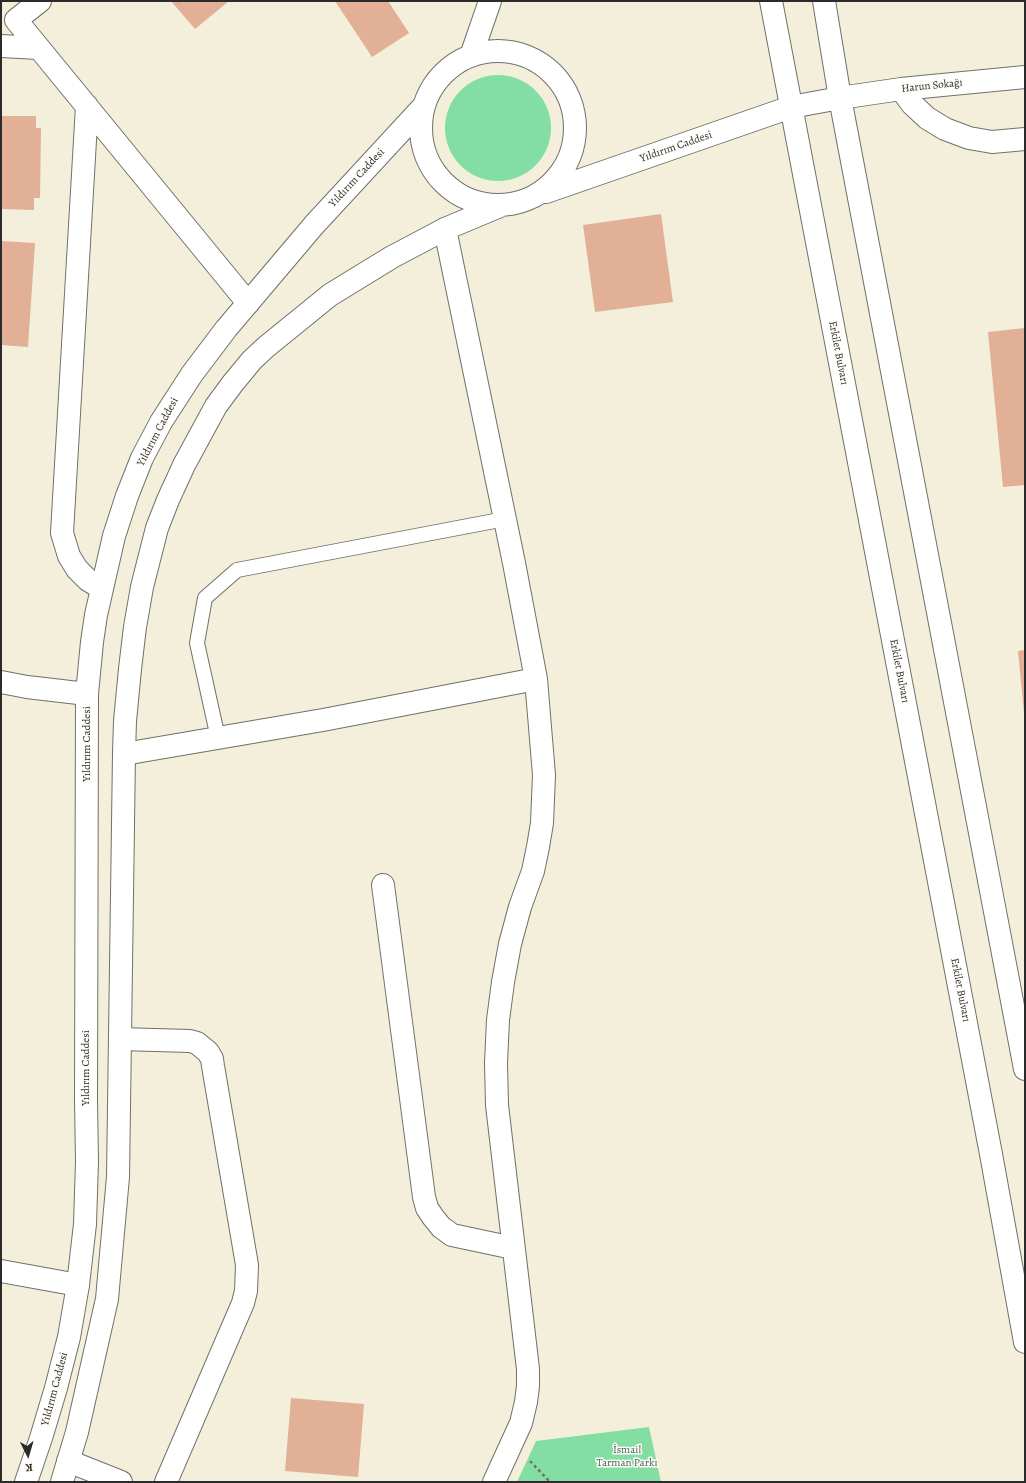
<!DOCTYPE html>
<meta charset="utf-8">
<style>
body{margin:0}
#map{position:relative;width:1026px;height:1483px;overflow:hidden;background:#f3efdb;font-family:Alegreya,serif}
canvas{display:block}
.frame{position:absolute;inset:0;border:2px solid #2b2b2b;pointer-events:none}
.north{position:absolute;left:8px;top:1435px;width:40px;height:40px;-webkit-text-stroke:3px #fdfcf7;paint-order:stroke;rotate:175deg;font-size:11px;font-weight:700;line-height:16px;text-align:center;color:#2b2b2b}
.north::after{content:'';display:block;margin:auto;width:14px;height:18px;background:#2b2b2b;clip-path:polygon(50% 0,100% 100%,50% 72%,0 100%)}
</style>
<div id="map">
<canvas width="1026" height="1483"></canvas>
<div class="frame"></div>
<div class="north">K</div>
</div>
<script>
const context = document.querySelector('canvas').getContext('2d');
context.lineJoin = 'round';
function fillPath(path, color) { context.fillStyle = color; context.fill(path, 'evenodd'); }
const toPath = rows => new Path2D(rows.map(r => 'M' + r).join(''));
function stroke(path, color, width, dash) { context.strokeStyle = color; context.lineWidth = width; context.lineCap = dash ? 'butt' : 'round'; context.setLineDash(dash || []); context.stroke(path); }
function write(font, color, halo, rows, align = 'center') {
  context.font = font + ' Alegreya,serif'; context.lineWidth = 3; context.setLineDash([]); context.textBaseline = 'middle'; context.strokeStyle = halo; context.fillStyle = color; for (const [text, x, y, turn = 0] of rows) {
    context.save(); context.translate(x, y); context.rotate((+turn || 0) * Math.PI / 180); context.textAlign = isNaN(turn) ? turn : align; if (halo) context.strokeText(text, 0, 0); context.fillText(text, 0, 0); context.restore();
  }
}
fillPath(toPath([
 '445 128a53 53 0 1 1 106 0a53 53 0 1 1-106 0Z',
 [649,1427,661,1482,517,1482,536,1441]
]), '#83dea4');
fillPath(toPath([
 [171,1,229,1,195,29],
 [335,1,388,1,409,33,372,57],
 [1,116,36,116,36,128,41,128,40,198,34,198,34,210,1,209],
 [661,214,673,302,595,312,583,225],
 [1,241,35,243,28,347,1,345],
 [1025,328,1025,485,1003,487,988,332],
 [1025,650,1025,713,1024,713,1018,651],
 [291,1398,364,1404,358,1477,285,1471]
]), '#e1b096');
const service = toPath([
 [218,738,197,643,205,598,237,570,505,519]
]);
const minor = toPath([
 [40,1,16,20,248,303],
 [1,46,39,48],
 [901,89,912,104,927,118,945,129,969,138,992,142,1025,139],
 [840,98,901,89,1025,77],
 [87,106,62,533,69,556,77,569,88,580,101,588],
 [445,229,514,563,536,679,544,775,542,823,538,847,533,871,520,907,510,944,503,982,498,1020,496,1063,497,1105,528,1369,528,1386,526,1402,521,1423,494,1482],
 [1,682,27,687,87,694],
 [124,754,323,720,536,679],
 [383,885,424,1197,427,1208,433,1217,441,1227,452,1235,513,1248],
 [120,1039,190,1041,197,1043,208,1052,212,1059,213,1066,247,1265,246,1291,243,1303,166,1482],
 [1,1271,78,1285],
 [68,1461,121,1482]
]);
const tertiary = toPath([
 '421 128a77 77 0 1 1 154 0a77 77 0 1 1-154 0Z',
 [471,56,490,1],
 [546,192,791,107],
 [26,1482,41,1438,56,1388,69,1337,78,1285,85,1224,87,1162,86,1100,87,694,92,642,96,615,114,536,127,496,142,458,161,422,192,374,226,329,314,225,423,107],
 [62,1482,77,1432,107,1299,118,1177,124,754,125,721,130,669,135,627,142,587,157,528,168,500,184,465,216,406,233,383,252,360,266,347,330,295,392,257,445,229,500,206]
]);
const primary = toPath([
 [771,1,991,1154,1025,1342],
 [824,1,840,98,1025,1069],
 [791,107,840,98]
]);
stroke(service, '#717069', 16);
stroke(minor, '#717069', 24);
stroke(tertiary, '#717069', 24);
stroke(primary, '#717069', 24);
stroke(toPath([
 [530,1461,550,1482]
]), '#717069', 2.5, [3, 3]);
stroke(service, '#fff', 14);
stroke(minor, '#fff', 22);
stroke(tertiary, '#fff', 22);
stroke(primary, '#fff', 22);
write('11px', '#2b2b2b', '#fdfcf7', [
 ["Harun Sokağı",932,86,-6],
 ["Yıldırım Caddesi",676,147,-19],
 ["Yıldırım Caddesi",357,178,-47],
 ["Erkilet Bulvarı",838,353,79],
 ["Yıldırım Caddesi",158,432,-62],
 ["Erkilet Bulvarı",899,671,79],
 ["Yıldırım Caddesi",87,744,-90],
 ["Erkilet Bulvarı",960,990,79],
 ["Yıldırım Caddesi",86,1068,-90],
 ["Yıldırım Caddesi",55,1389,-75]
]);
write('11px', '#45614f', '#fdfcf7', [
 ["İsmail",627,1450],
 ["Tarman Parkı",627,1463]
]);
</script>
